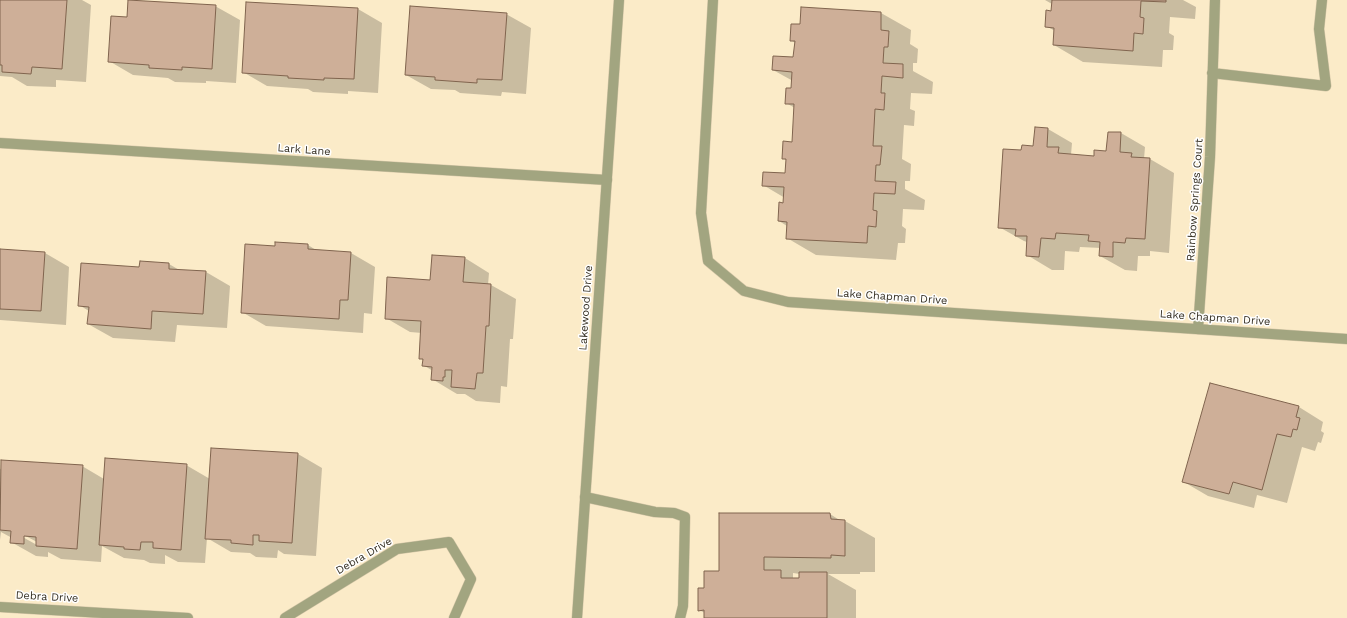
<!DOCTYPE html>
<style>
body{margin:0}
canvas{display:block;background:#fbebc8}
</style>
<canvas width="1347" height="618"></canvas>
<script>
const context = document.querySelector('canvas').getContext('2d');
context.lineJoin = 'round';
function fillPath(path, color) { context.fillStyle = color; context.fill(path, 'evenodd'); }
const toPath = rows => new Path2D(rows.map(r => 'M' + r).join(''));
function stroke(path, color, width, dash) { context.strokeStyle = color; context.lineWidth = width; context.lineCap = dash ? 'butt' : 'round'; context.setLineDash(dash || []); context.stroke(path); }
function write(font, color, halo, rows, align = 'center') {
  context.font = font + ' "Work Sans",sans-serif'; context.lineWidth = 3; context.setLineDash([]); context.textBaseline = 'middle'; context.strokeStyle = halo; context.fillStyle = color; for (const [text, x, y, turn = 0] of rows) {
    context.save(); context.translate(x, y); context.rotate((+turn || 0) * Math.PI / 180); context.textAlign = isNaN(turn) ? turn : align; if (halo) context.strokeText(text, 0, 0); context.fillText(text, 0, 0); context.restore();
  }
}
fillPath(toPath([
 [8,0,82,0,91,5,86,82,56,80,56,87,27,86,12,77,0,76,0,1],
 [1045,0,1183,0,1196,7,1195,19,1170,17,1169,33,1174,36,1173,50,1163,50,1162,67,1083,62,1054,45,1055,31,1046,26,1052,12,1052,4],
 [215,6,240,20,236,83,206,81,206,83,175,82,168,78,133,75,109,61,128,18],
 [802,8,881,13,911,30,910,44,918,49,917,63,913,63,913,71,933,82,932,94,911,93,910,109,915,111,914,126,904,125,902,159,911,164,910,181,905,181,905,189,925,200,924,210,903,209,902,226,906,229,905,243,898,243,896,260,816,255,787,238,787,226,779,221,784,204,785,198,763,185,786,174,787,161,783,158,793,143,795,108,786,103,792,89,793,81,773,70,794,58,795,43,791,40,801,26],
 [358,9,382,23,378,93,348,91,348,94,313,92,308,89,267,86,243,72],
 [506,14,531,28,526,94,502,92,501,96,460,93,455,90,431,89,406,75],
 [1048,129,1072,143,1071,155,1095,157,1107,152,1121,133,1145,147,1144,159,1150,159,1174,173,1169,253,1150,251,1150,256,1138,256,1137,271,1125,270,1100,256,1101,248,1080,247,1079,252,1065,251,1064,270,1052,270,1027,255,1027,242,1024,241,999,227,1022,151,1034,147],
 [308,245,316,250,351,253,375,267,372,314,364,313,363,333,266,326,242,312],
 [0,250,45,253,69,267,66,325,0,320],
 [465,258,489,273,488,285,491,285,516,299,513,339,510,339,507,387,501,386,500,403,476,401,465,394,457,394,432,379,433,371,423,365,423,360,420,358,422,333,410,332,386,318,431,281],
 [169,264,181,271,206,272,230,286,227,328,177,325,175,342,113,338,88,324,89,311,79,305,140,268],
 [1210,384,1299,407,1323,422,1321,431,1324,433,1321,443,1318,442,1315,451,1302,447,1287,503,1257,495,1254,508,1208,496,1184,482],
 [212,449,298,454,322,468,316,556,284,554,278,550,277,558,256,557,250,553,231,552,207,538,205,563,178,562,165,555,165,564,150,563,144,560,124,558,102,546,101,562,61,559,48,552,48,557,36,556,11,542,12,538,1,532,0,540,0,469,82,466,104,479,186,465,210,479],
 [20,533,37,542,37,545,19,535],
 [830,514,841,521,845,521,875,538,875,572,860,572,860,574,828,574,856,590,856,618,705,618,705,613,699,610,705,589,720,572],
 [793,573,800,574,800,579,793,578]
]), '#0003');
const building = toPath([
 [0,0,67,0,62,69,32,67,31,74,2,72,2,65,0,65,0,0],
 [128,0,216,5,212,69,182,67,182,70,149,68,149,65,108,62,111,16,127,17,128,0],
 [1052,0,1166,0,1166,2,1141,1,1140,17,1144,18,1143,34,1134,33,1133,51,1053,45,1054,28,1045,27,1046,10,1051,11,1052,0],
 [246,2,358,8,354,79,324,78,324,80,288,78,288,76,242,73,246,2],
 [410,6,507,13,502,80,477,79,477,83,435,80,435,77,405,75,410,6],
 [801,7,881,12,881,30,889,31,888,47,884,47,883,63,903,64,903,78,882,76,881,93,885,93,884,110,875,109,873,146,882,146,880,165,876,165,875,181,896,182,895,194,874,193,873,210,877,211,876,227,868,226,867,243,786,239,787,222,778,221,779,202,783,203,784,187,762,186,763,172,785,173,786,159,782,159,783,141,792,142,794,104,785,104,786,88,791,88,792,72,772,70,773,56,793,57,795,41,790,41,791,24,800,24,801,7],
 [1035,127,1048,128,1047,147,1059,147,1058,153,1094,156,1094,150,1106,151,1108,132,1121,132,1120,152,1132,153,1131,157,1150,158,1145,239,1126,238,1125,243,1113,242,1113,257,1099,256,1100,242,1088,241,1089,235,1056,233,1055,239,1041,238,1039,257,1026,256,1027,236,1015,236,1016,229,998,228,1003,149,1021,150,1022,145,1033,146,1035,127],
 [275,242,308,244,308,249,351,252,348,300,340,300,339,319,241,313,245,244,275,246,275,242],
 [0,249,45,252,41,311,0,309,0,249],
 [432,255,465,257,463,282,491,284,489,326,486,326,483,373,477,373,475,389,451,387,452,370,445,370,445,377,443,377,443,381,431,380,432,367,422,366,423,359,419,359,421,321,385,319,387,277,430,280,432,255],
 [140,261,169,263,169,269,206,271,203,314,152,311,151,329,87,324,89,307,78,306,81,263,139,267,140,261],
 [1210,383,1299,406,1296,417,1300,418,1297,430,1293,429,1291,437,1277,434,1262,490,1233,482,1229,494,1182,482,1210,383],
 [211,448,298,453,292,543,259,541,259,535,253,535,253,545,231,543,231,540,205,539,211,448],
 [105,458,187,464,181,550,153,548,153,542,141,542,140,550,124,549,124,547,99,545,105,458],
 [1,460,83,465,77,549,36,546,36,537,24,536,24,544,10,543,11,531,0,530,1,460],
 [719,513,830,513,831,519,845,520,845,556,831,555,831,558,764,557,764,570,781,570,781,578,799,578,799,572,827,572,827,618,704,618,704,610,698,611,698,588,704,588,704,571,719,571,719,513]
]);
fillPath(building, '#ceaf98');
stroke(building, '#80644e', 1);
const service = toPath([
 [1212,73,1326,86,1319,29,1322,0],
 [1198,329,1210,157,1215,0],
 [585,497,655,512,674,513,685,517,683,606,680,618]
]);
const minor = toPath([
 [713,0,701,213,708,261,744,291,788,302,1347,339],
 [0,143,607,180],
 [0,607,188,618],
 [285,618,397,549,449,542,471,579,454,618]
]);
const tertiary = toPath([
 [577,618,619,0]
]);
stroke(service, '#d8c9aa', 11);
stroke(minor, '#d8c9aa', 11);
stroke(tertiary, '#d8c9aa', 11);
stroke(service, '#a2a580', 10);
stroke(minor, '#a2a580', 10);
stroke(tertiary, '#a2a580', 10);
write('11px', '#363023', '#fff', [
 ["Lark Lane",304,150,4],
 ["Rainbow Springs Court",1195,200,-86],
 ["Lake Chapman Drive",892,297,4],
 ["Lakewood Drive",586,308,-86],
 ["Lake Chapman Drive",1215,318,4],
 ["Debra Drive",364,556,-30],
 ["Debra Drive",47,597,3]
]);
</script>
